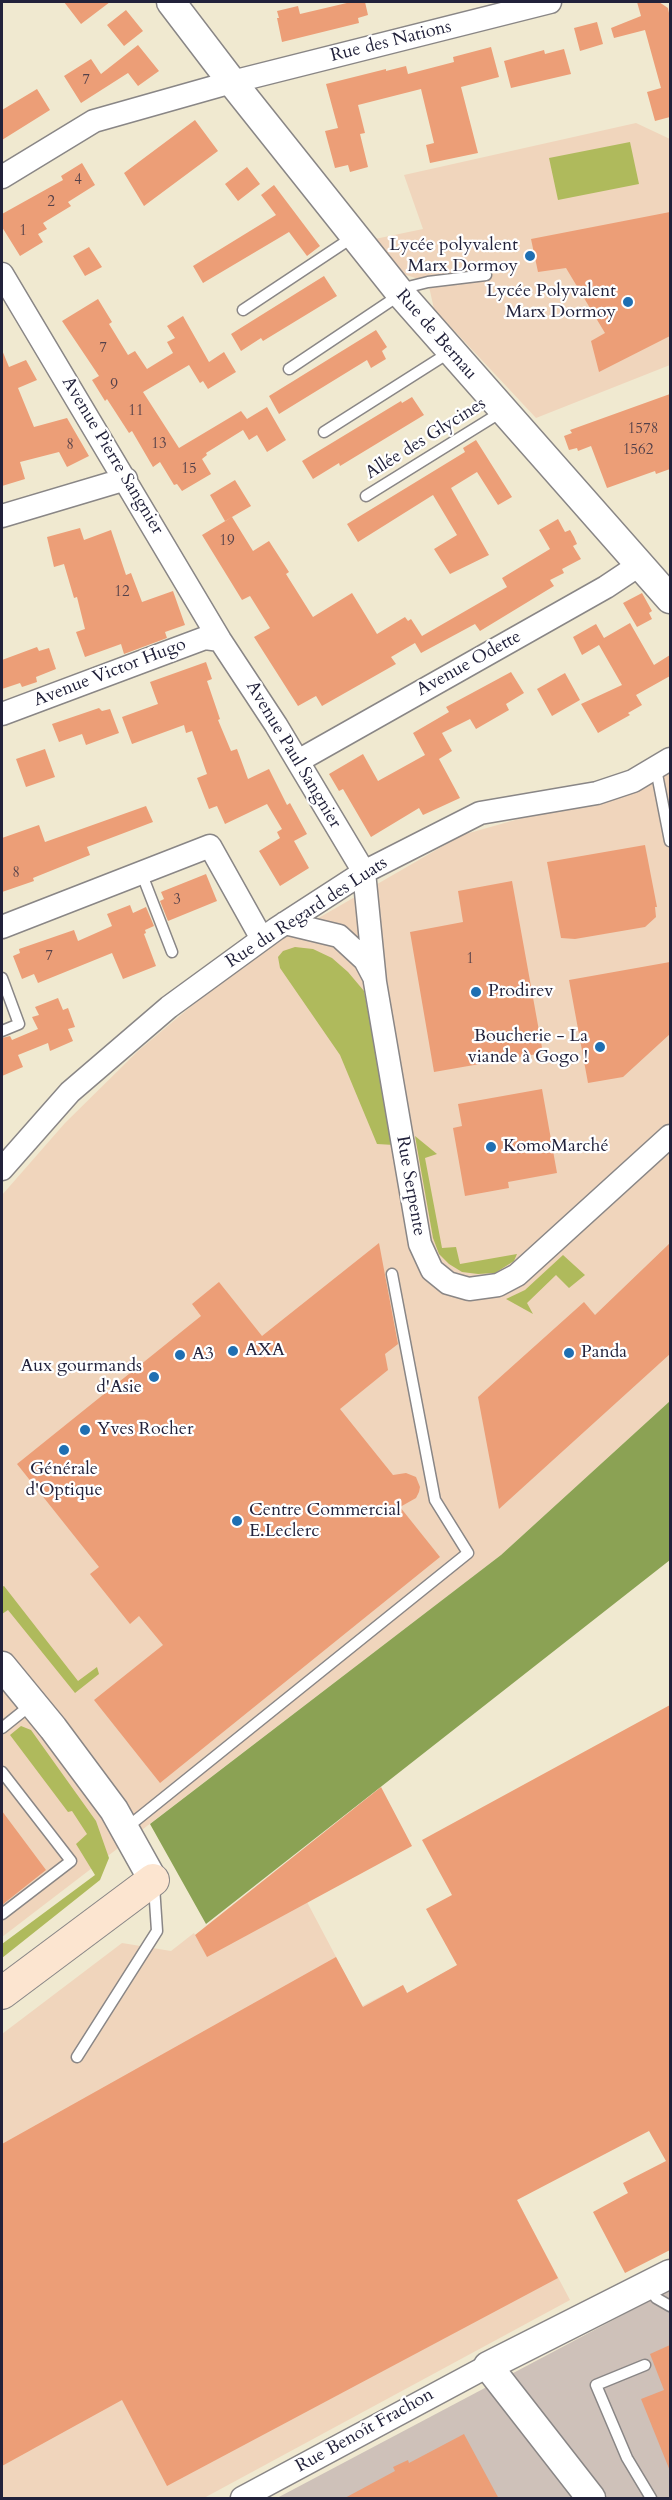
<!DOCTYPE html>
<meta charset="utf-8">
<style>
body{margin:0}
#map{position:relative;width:672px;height:2500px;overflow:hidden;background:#f0e9d0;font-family:Cardo,serif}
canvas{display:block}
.frame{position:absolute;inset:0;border:3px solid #22223b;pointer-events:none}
</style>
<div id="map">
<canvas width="672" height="2500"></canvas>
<div class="frame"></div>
</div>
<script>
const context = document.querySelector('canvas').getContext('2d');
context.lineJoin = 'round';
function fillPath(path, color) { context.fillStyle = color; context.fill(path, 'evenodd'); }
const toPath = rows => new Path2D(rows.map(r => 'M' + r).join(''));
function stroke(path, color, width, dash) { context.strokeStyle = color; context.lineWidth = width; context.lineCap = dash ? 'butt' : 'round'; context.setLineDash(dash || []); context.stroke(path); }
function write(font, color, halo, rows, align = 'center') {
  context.font = font + ' Cardo,serif'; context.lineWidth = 4.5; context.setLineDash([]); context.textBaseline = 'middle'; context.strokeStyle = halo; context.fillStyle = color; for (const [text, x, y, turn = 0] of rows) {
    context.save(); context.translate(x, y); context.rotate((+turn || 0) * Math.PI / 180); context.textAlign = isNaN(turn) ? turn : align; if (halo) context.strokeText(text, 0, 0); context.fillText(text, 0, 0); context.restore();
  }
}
fillPath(toPath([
 [636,123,670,139,670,365,536,418,434,309,428,282,403,274,375,239,423,229,404,175],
 [670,772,670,1401,501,1555,2,1937,2,1195,65,1123,138,1051,246,960,462,835,657,780],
 [307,1902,362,2006,403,1985,570,2300,204,2498,2,2498,2,2034,122,1943,171,1951,194,1933,207,1956]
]), '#f0d5bc');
fillPath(toPath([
 [670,2290,670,2498,277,2498]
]), '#cec1b9');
fillPath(toPath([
 [630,142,639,184,558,200,549,158],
 [295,947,313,949,332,958,348,972,364,991,394,1145,377,1144,340,1055,280,968,278,957,283,951],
 [415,1136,437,1154,425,1158,442,1248,456,1247,460,1264,517,1254,514,1261,495,1273,478,1274,462,1272,449,1264,439,1254,433,1238],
 [563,1255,585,1275,569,1288,556,1275,527,1303,533,1314,506,1299,525,1290],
 [4,1586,78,1681,97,1667,99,1674,75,1693,8,1610,2,1614,2,1587],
 [21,1726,31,1730,96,1821,109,1858,100,1880,2,1958,2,1944,95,1875,76,1844,87,1834,72,1811,68,1812,10,1735]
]), '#afba5c');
fillPath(toPath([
 [670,1401,670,1560,206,1924,150,1824,501,1555]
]), '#8ba254');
fillPath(toPath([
 [64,2,110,2,81,24],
 [351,2,365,2,368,15,358,18,359,23,282,42,277,18,279,18,277,11,298,6,300,14],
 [637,2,659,2,668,8,670,18,670,117,655,121,647,92,661,88,645,30,614,38,611,28,641,16],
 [126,10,143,31,124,46,107,25],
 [597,22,603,44,580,51,574,28],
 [138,45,159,71,138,86,128,73,81,103,64,76,91,59,101,74],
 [491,47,499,77,461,87,478,153,430,163,426,145,434,143,421,89,358,105,365,133,360,134,368,167,350,172,348,165,335,168,325,131,338,128,326,84,386,69,386,71,406,66,408,74,454,62,453,57],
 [564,49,571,74,511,88,504,61,544,50,545,54],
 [37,89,50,110,2,140,2,110],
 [195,120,218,151,144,206,124,173],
 [82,163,95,185,68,202,71,206,43,223,47,229,38,234,43,242,20,256,2,227,2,214,63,180,61,176],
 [247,167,260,184,238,201,225,184],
 [274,185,320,246,307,256,289,232,203,283,193,266,276,215,261,195],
 [670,212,670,336,599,372,591,341,605,333,566,268,538,272,531,239],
 [89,247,102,267,85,276,73,256],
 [324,276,337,296,263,341,261,338,241,351,231,334],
 [98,299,112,322,109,324,128,355,135,351,147,369,173,353,167,342,175,338,167,326,183,316,209,362,224,352,236,372,208,389,203,381,200,383,189,365,143,392,179,448,241,411,247,419,267,407,286,440,267,452,257,435,249,440,243,430,206,453,207,455,202,459,211,474,182,491,177,484,174,485,160,462,153,467,132,431,129,433,107,399,105,401,92,380,99,376,62,321],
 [376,330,387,347,382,351,386,359,371,368,367,360,279,414,269,396],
 [2,350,9,367,26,360,37,380,18,388,34,427,67,418,89,456,67,467,59,452,20,462,25,479,2,486],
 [670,394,670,469,656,474,655,471,607,488,591,446,578,451,577,448,569,450,564,436,572,433,570,430],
 [412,397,424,415,340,466,339,463,313,479,302,461,401,401,402,403],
 [476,440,512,497,498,505,477,472,451,488,489,555,450,574,434,549,457,535,433,495,358,542,347,524,465,452,463,448],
 [235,480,251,506,225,521,210,495],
 [232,517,253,551,269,541,289,572,286,574,313,617,352,593,377,634,405,617,408,621,411,619,422,636,507,587,502,578,550,549,539,530,558,519,565,532,570,530,574,537,577,544,573,546,581,559,562,569,564,573,550,580,554,586,480,631,475,624,421,653,415,643,391,657,396,664,322,706,316,696,298,706,254,637,270,628,250,596,242,600,202,535],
 [80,528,84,540,111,530,126,575,131,573,142,602,173,591,185,625,165,632,167,638,124,654,121,644,85,657,76,632,85,629,77,597,74,598,64,564,54,567,47,537],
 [642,593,652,611,649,613,652,619,637,627,623,603],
 [630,623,654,665,670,655,670,676,636,695,642,705,628,713,630,715,598,733,581,704,622,685,599,645,582,655,573,637,596,624,604,638],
 [37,647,39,651,49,648,56,669,36,677,37,682,22,687,20,683,2,689,2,660],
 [206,662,212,679,207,681,220,719,218,720,231,751,237,749,248,779,269,769,287,805,290,803,307,834,294,841,309,868,280,886,259,851,280,838,277,832,282,829,267,804,225,824,217,806,209,809,197,778,207,774,192,731,186,733,184,725,132,744,122,717,158,704,150,682],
 [511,672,524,693,506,704,509,710,476,729,470,719,442,733,452,751,439,759,460,798,423,815,419,808,371,837,343,789,339,791,329,774,363,754,378,781,425,755,413,733,449,712,446,707],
 [565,673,580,700,552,716,537,689],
 [99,708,102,711,110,709,119,733,86,745,82,734,59,742,52,724],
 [45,749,55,777,26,787,16,759],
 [146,806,153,822,87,847,90,855,33,878,34,881,2,892,2,838,39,825,45,842],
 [645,845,657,907,655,907,656,917,645,927,575,939,561,938,547,862],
 [206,874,217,901,168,921,160,901,164,899,161,892],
 [512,881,543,1053,434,1072,410,932,463,922,458,891],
 [130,905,133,913,146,907,154,926,145,930,146,933,144,934,156,966,123,979,112,953,38,983,34,974,22,979,13,956,20,953,19,949,74,930,78,941,112,926,107,914],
 [670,962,670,1034,623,1077,588,1083,569,980],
 [58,998,63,1010,68,1008,75,1027,68,1029,73,1041,50,1051,48,1043,18,1055,23,1067,2,1076,2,1038,10,1036,12,1040,38,1029,32,1017,39,1015,35,1007],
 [542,1089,557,1173,508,1182,509,1188,465,1196,453,1128,462,1126,458,1104],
 [379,1243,398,1344,385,1354,388,1370,340,1409,393,1475,406,1473,416,1477,420,1487,419,1492,416,1498,400,1507,440,1557,160,1783,94,1700,163,1645,139,1616,130,1624,90,1574,99,1567,17,1464,201,1316,192,1304,219,1282,262,1336],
 [670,1243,670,1354,499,1509,478,1397,584,1302,595,1315],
 [670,1705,670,2250,625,2273,593,2212,628,2193,623,2183,666,2161,649,2131,517,2200,558,2278,167,2486,122,2400,2,2466,2,2144,336,1957,363,2007,403,1985,407,1993,457,1965,426,1909,452,1895,422,1840],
 [381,1787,412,1846,207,1957,195,1935],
 [2,1811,46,1870,2,1905],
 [670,2345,670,2471,641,2399,664,2390,650,2354],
 [464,2434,499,2499,343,2499,395,2471,393,2467,408,2460,409,2463]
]), '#ec9e77');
const service = toPath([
 [400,289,428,282,486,275],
 [243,310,353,237],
 [289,369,401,294],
 [324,432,450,352],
 [366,496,503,411],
 [656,769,670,841],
 [141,872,172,952],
 [2,978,19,1024,2,1031],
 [2,1728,32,1704],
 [2,1772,71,1861,2,1914],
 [125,1829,468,1553,435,1500,392,1274],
 [77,2057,157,1931,154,1886],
 [649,2286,656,2298,670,2306],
 [645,2365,596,2385,627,2458,651,2498]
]);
const minor = toPath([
 [2,177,94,121,232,82,550,2],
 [2,274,220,640,276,725,364,872,375,982,420,1244,432,1270,448,1283,469,1289,498,1285,517,1275,670,1136],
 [2,516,126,479],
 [2,714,205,638,220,640],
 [298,761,606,587,639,565],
 [285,923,339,936,365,960,374,977],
 [2,927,210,846,262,939],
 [2,1169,70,1092,169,1007,276,929,364,872,480,813,597,793,633,781,670,759],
 [242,2498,488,2366]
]);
const tertiary = toPath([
 [171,2,232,82,401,294,670,599],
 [2,1666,53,1728,114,1810,153,1880],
 [591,2498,488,2366,670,2274]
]);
const secondary = toPath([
 [2,1993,153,1880]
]);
stroke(service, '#898686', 13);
stroke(minor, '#898686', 25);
stroke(tertiary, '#898686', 31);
stroke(secondary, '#898686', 34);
stroke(service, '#fff', 10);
stroke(minor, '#fff', 22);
stroke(tertiary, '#fff', 28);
stroke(secondary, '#fce5d0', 32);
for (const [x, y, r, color] of [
 [530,256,6,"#1f6fb2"],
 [628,302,6,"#1f6fb2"],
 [476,992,6,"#1f6fb2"],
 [600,1047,6,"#1f6fb2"],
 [491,1147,6,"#1f6fb2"],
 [233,1351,6,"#1f6fb2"],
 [569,1353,6,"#1f6fb2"],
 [180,1355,6,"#1f6fb2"],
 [154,1377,6,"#1f6fb2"],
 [85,1430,6,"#1f6fb2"],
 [64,1450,6,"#1f6fb2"],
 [237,1521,6,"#1f6fb2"]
]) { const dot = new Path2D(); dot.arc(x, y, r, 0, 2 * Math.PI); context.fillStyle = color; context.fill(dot); stroke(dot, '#fff', 2); }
write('15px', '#54414a', null, [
 ["7",86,81],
 ["4",78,181],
 ["2",51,203],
 ["1",23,232],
 ["7",103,349],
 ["9",114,386],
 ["11",136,412],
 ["1578",643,430],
 ["13",159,445],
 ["8",70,446],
 ["1562",638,451],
 ["15",189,470],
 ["19",227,542],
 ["12",122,593],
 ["8",16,874],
 ["3",177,901],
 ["7",49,957],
 ["1",470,960]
]);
write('18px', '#22223b', '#fff', [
 ["Rue des Nations",391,42,-14],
 ["Rue de Bernau",436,335,49],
 ["Allée des Glycines",426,439,-32],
 ["Avenue Pierre Sangnier",112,456,59],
 ["Avenue Odette",469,664,-29],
 ["Avenue Victor Hugo",110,673,-21],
 ["Avenue Paul Sangnier",293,755,59],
 ["Rue du Regard des Luats",307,913,-33],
 ["Rue Serpente",410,1186,80],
 ["Rue Benoît Frachon",365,2431,-29]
]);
write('18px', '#22223b', '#fff', [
 ["Lycée polyvalent",518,246,"right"],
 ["Marx Dormoy",518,267,"right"],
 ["Lycée Polyvalent",616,292,"right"],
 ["Marx Dormoy",616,313,"right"],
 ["Prodirev",488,992],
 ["Boucherie - La",588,1037,"right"],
 ["viande à Gogo !",588,1058,"right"],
 ["KomoMarché",503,1147],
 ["AXA",245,1351],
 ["Panda",581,1353],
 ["A3",192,1355],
 ["Aux gourmands",142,1367,"right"],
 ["d'Asie",142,1388,"right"],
 ["Yves Rocher",97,1430],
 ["Générale",64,1470,"center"],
 ["d'Optique",64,1491,"center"],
 ["Centre Commercial",249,1511],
 ["E.Leclerc",249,1532]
], 'left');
</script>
